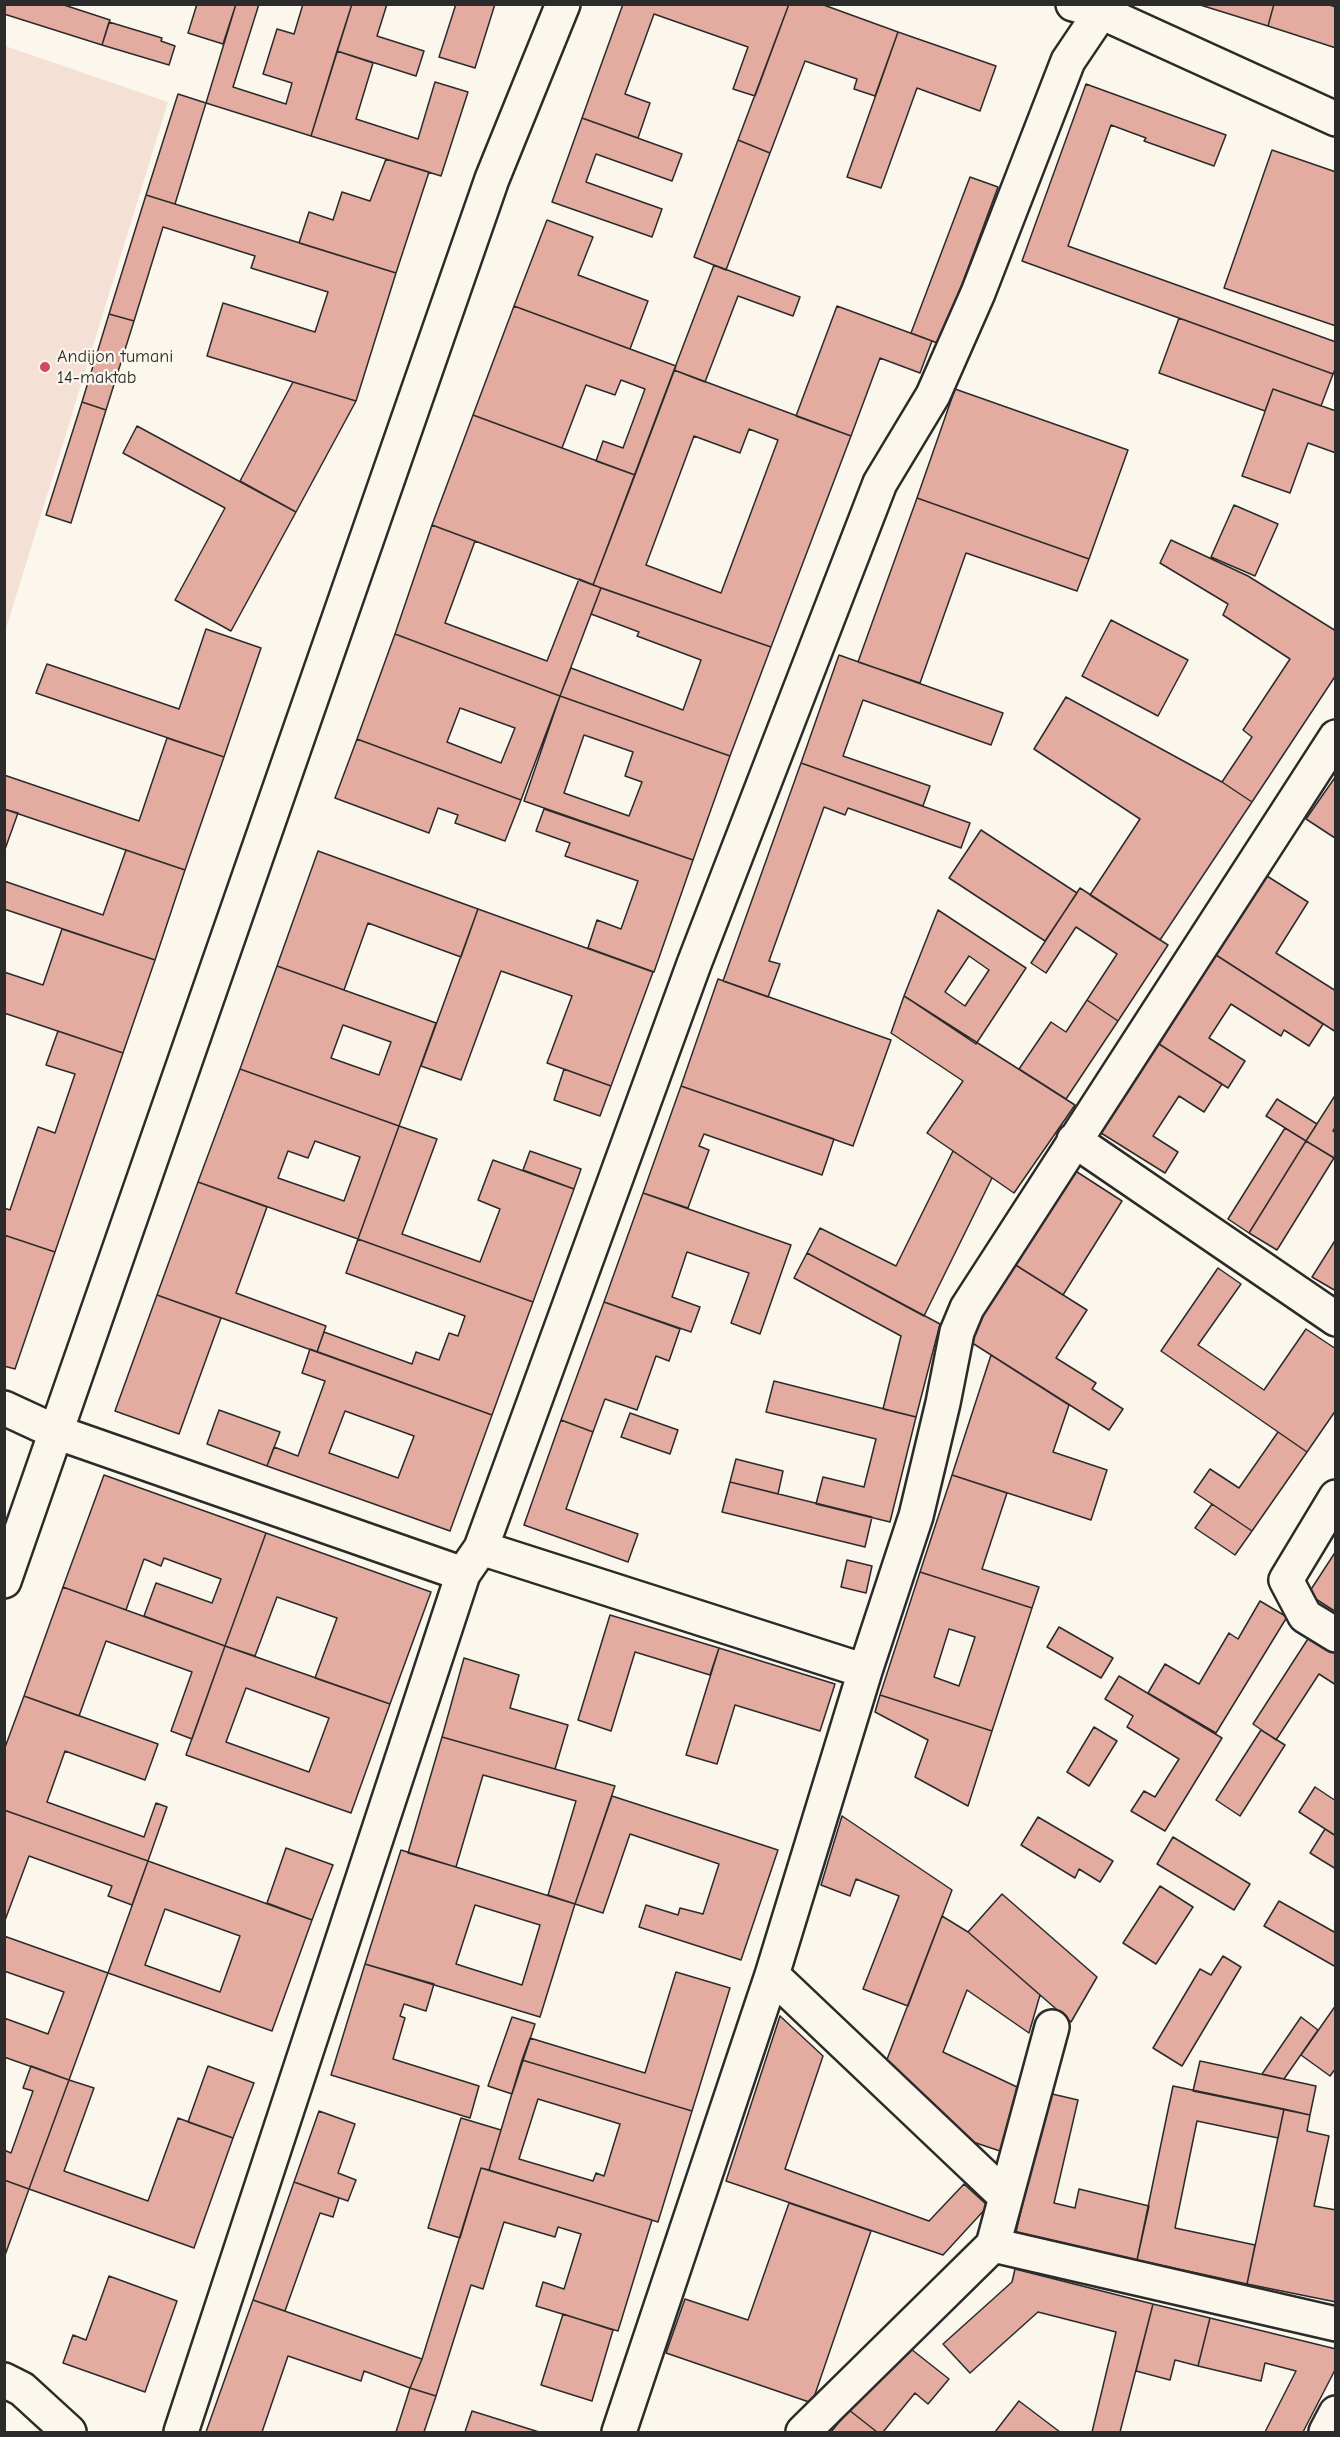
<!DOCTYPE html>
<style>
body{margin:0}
#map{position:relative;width:1340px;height:2437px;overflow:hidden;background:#fbf7ec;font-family:"Comic Neue",sans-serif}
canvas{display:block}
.frame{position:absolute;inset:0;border:6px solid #2b2b2b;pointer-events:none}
</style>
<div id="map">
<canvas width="1340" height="2437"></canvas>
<div class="frame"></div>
</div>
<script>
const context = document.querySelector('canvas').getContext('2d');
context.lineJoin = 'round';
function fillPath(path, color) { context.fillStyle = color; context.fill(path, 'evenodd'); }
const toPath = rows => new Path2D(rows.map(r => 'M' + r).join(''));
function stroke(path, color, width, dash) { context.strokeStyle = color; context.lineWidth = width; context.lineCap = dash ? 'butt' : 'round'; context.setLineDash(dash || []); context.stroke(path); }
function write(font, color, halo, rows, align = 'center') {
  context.font = font + ' "Comic Neue",sans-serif'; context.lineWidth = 4.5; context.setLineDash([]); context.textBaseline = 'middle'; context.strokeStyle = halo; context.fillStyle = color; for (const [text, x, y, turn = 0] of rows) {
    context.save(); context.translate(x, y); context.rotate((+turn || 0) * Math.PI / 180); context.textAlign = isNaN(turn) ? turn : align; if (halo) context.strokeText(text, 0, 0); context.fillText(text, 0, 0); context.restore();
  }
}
fillPath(toPath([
 [5,46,168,102,5,632,4,46]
]), '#f4e0d5');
const building = toPath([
 [4,4,61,4,110,20,102,45,4,14,4,4],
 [197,4,236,4,223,44,188,33,197,4],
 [236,4,259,4,233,87,286,104,292,83,263,74,277,29,294,34,303,4,352,4,311,136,206,103,236,4],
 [352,4,387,4,377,36,424,51,416,76,337,51,352,4],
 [456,4,495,4,475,68,439,57,456,4],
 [623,4,789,4,755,96,733,89,748,47,654,14,625,94,650,103,638,138,582,118,623,4],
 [789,4,821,4,898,32,875,96,854,89,857,79,805,61,770,153,738,140,789,4],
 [1197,4,1274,4,1268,26,1197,4],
 [1274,4,1326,4,1336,7,1336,48,1268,26,1274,4],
 [109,22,162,38,161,41,175,46,169,65,102,45,109,22],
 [898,32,996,66,980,111,917,88,881,188,847,177,898,32],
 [337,51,373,63,356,119,418,139,435,82,468,92,441,176,311,136,337,51],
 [1086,84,1226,135,1214,166,1144,141,1146,138,1111,125,1068,246,1336,342,1336,367,1333,374,1022,261,1086,84],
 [178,94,206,103,175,204,146,195,178,94],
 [582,118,682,154,672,181,596,154,586,182,662,209,652,237,552,202,582,118],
 [738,140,770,153,726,270,694,257,738,140],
 [1272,150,1336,172,1336,326,1224,288,1272,150],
 [386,159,429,172,396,273,299,243,309,212,333,220,342,192,370,201,386,159],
 [970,177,998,187,940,344,911,333,970,177],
 [146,195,396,273,356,401,207,356,223,303,315,332,328,292,251,268,255,256,163,227,134,321,109,314,146,195],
 [547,220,593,237,578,275,648,301,630,349,514,306,547,220],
 [714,265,800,297,793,316,738,296,705,382,674,370,714,265],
 [514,306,676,366,635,475,596,461,603,441,623,448,645,389,621,380,615,395,586,385,562,448,473,415,514,306],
 [837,306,932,341,920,373,880,358,851,436,796,416,837,306],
 [109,314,134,321,106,410,82,402,109,314],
 [1179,318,1333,374,1321,406,1273,389,1265,411,1159,373,1179,318],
 [674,370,851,436,771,647,593,585,674,370],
 [749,429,778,440,721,593,646,565,694,436,740,453,749,429],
 [293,382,356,401,296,512,240,481,293,382],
 [955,389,1128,450,1089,559,917,498,955,389],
 [1273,389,1336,411,1336,453,1308,443,1290,493,1242,476,1273,389],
 [82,402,106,410,71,523,46,515,82,402],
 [473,415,635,475,593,585,432,525,473,415],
 [137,426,296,512,231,631,175,600,225,508,123,453,137,426],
 [917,498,1089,559,1077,591,966,553,920,683,858,662,917,498],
 [1234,505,1278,524,1255,576,1211,557,1234,505],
 [432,525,475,541,445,623,547,661,579,579,601,588,560,696,395,634,432,525],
 [1171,540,1248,576,1336,631,1336,675,1252,802,1222,782,1252,737,1243,730,1290,659,1223,615,1228,604,1160,563,1171,540],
 [601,588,771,647,730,756,560,696,571,668,683,710,701,660,637,636,639,632,591,614,601,588],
 [1111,620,1188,660,1158,716,1082,676,1111,620],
 [206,629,261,648,224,757,36,693,47,664,179,709,206,629],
 [395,634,560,696,521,800,357,739,395,634],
 [460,708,515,728,501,763,447,742,460,708],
 [839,655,1003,713,991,745,863,700,843,756,930,786,923,806,801,763,839,655],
 [560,696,730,756,693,860,524,801,560,696],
 [584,735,633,752,625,776,642,782,629,816,564,793,584,735],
 [1066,697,1222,782,1252,802,1160,940,1090,895,1140,819,1034,749,1066,697],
 [167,738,224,757,185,870,4,809,4,775,139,821,167,738],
 [357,739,521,800,505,841,455,823,458,815,438,808,429,833,335,798,357,739],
 [801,763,970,823,961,848,848,808,845,815,824,807,769,961,780,964,768,997,723,981,801,763],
 [1336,776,1336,838,1335,838,1306,819,1336,776],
 [4,809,18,813,4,852,4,809],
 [544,809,693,860,654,972,588,948,597,920,621,929,638,881,565,856,570,843,536,831,544,809],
 [981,830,1077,893,1045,941,949,878,981,830],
 [126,850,185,870,155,960,4,909,4,881,103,915,126,850],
 [318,851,478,909,461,957,368,923,344,990,277,966,318,851],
 [1267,876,1308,902,1276,953,1336,991,1336,1032,1216,955,1267,876],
 [1080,888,1168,945,1118,1021,1087,1000,1117,954,1076,927,1046,973,1031,963,1080,888],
 [478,909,653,972,611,1086,547,1063,572,996,501,971,461,1080,421,1066,478,909],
 [938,910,1026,968,976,1044,904,996,938,910],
 [969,956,989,970,965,1006,945,992,969,956],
 [62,929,155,960,123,1053,4,1013,4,972,43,985,62,929],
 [1216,955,1323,1024,1309,1046,1284,1030,1281,1036,1231,1004,1209,1038,1245,1061,1228,1088,1159,1044,1216,955],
 [277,966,436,1023,399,1126,240,1069,277,966],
 [343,1025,391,1042,379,1075,331,1058,343,1025],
 [718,979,891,1040,853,1146,681,1086,718,979],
 [904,996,1075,1105,1014,1193,927,1133,963,1081,891,1033,904,996],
 [1087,1000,1118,1021,1066,1099,1019,1069,1051,1022,1066,1032,1087,1000],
 [58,1031,123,1053,55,1252,4,1235,4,1208,10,1210,38,1127,55,1133,75,1074,46,1065,58,1031],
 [1159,1044,1222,1084,1204,1112,1179,1096,1153,1136,1178,1152,1165,1173,1101,1133,1159,1044],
 [240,1069,399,1126,358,1239,198,1182,240,1069],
 [315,1141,360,1157,344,1201,278,1178,288,1151,308,1158,315,1141],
 [564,1069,611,1086,600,1116,554,1100,564,1069],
 [681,1086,834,1139,822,1175,704,1134,699,1146,709,1150,688,1208,643,1193,681,1086],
 [1336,1094,1336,1126,1333,1131,1336,1133,1336,1159,1306,1141,1336,1094],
 [1277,1099,1317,1124,1306,1141,1266,1116,1277,1099],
 [399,1126,437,1139,402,1234,480,1262,500,1209,478,1200,493,1160,574,1189,533,1302,358,1239,399,1126],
 [1285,1128,1306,1141,1249,1233,1228,1219,1285,1128],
 [1306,1141,1334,1158,1277,1250,1249,1233,1306,1141],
 [530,1151,581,1169,574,1189,523,1170,530,1151],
 [953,1151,992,1178,924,1316,807,1253,820,1228,896,1266,953,1151],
 [1074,1170,1122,1201,1063,1295,1014,1264,1074,1170],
 [198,1182,267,1207,236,1293,326,1326,317,1352,157,1295,198,1182],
 [643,1193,791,1245,760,1334,731,1323,749,1273,687,1252,672,1297,700,1307,691,1332,604,1302,643,1193],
 [4,1235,55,1252,15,1369,4,1366,4,1235],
 [358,1239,533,1302,492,1415,317,1352,324,1332,412,1364,416,1352,439,1360,449,1333,458,1336,465,1316,346,1273,358,1239],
 [1336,1239,1336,1291,1312,1277,1336,1239],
 [807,1253,940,1324,916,1417,883,1409,901,1336,794,1278,807,1253],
 [1014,1264,1087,1310,1056,1358,1096,1383,1092,1389,1123,1409,1109,1430,966,1339,1014,1264],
 [1218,1268,1241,1284,1198,1345,1264,1390,1306,1329,1336,1349,1336,1410,1307,1452,1161,1351,1218,1268],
 [157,1295,221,1318,179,1434,115,1411,157,1295],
 [604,1302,680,1329,669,1361,656,1356,637,1410,605,1399,593,1432,561,1420,604,1302],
 [310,1349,492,1415,450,1531,267,1466,274,1447,298,1456,325,1381,302,1373,310,1349],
 [345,1411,414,1436,398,1478,329,1453,345,1411],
 [991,1355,1069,1405,1053,1452,1107,1470,1091,1520,952,1475,991,1355],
 [774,1381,916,1417,890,1522,816,1504,823,1477,864,1487,876,1439,766,1412,774,1381],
 [219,1410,280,1432,267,1466,207,1444,219,1410],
 [630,1413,678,1430,670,1454,621,1437,630,1413],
 [561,1420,593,1432,566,1509,638,1534,628,1562,524,1525,561,1420],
 [1278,1432,1307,1452,1252,1531,1194,1492,1210,1469,1239,1488,1278,1432],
 [736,1459,783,1471,778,1494,730,1482,736,1459],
 [104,1475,266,1533,225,1646,144,1616,156,1583,212,1603,221,1579,164,1558,161,1566,144,1559,126,1610,63,1587,104,1475],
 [952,1475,1007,1493,982,1569,1039,1587,1032,1608,920,1572,952,1475],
 [730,1482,872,1517,865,1547,722,1512,730,1482],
 [1212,1504,1252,1531,1235,1555,1195,1528,1212,1504],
 [266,1533,431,1592,390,1704,315,1678,337,1618,277,1597,255,1656,225,1646,266,1533],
 [1336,1551,1336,1612,1308,1594,1336,1551],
 [847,1560,872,1566,866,1593,841,1587,847,1560],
 [920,1572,1032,1608,992,1731,880,1695,920,1572],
 [949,1629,975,1637,959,1686,934,1677,949,1629],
 [63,1587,225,1646,192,1739,171,1731,192,1672,106,1641,79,1716,24,1696,63,1587],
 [1260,1601,1287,1617,1216,1733,1148,1693,1165,1664,1199,1684,1229,1633,1238,1639,1260,1601],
 [610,1615,719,1648,710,1675,635,1652,611,1731,578,1720,610,1615],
 [1059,1627,1113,1658,1101,1678,1047,1647,1059,1627],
 [1313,1631,1336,1646,1336,1685,1319,1674,1276,1740,1253,1724,1313,1631],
 [225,1646,390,1704,351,1813,186,1755,225,1646],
 [246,1688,329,1718,309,1772,226,1742,246,1688],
 [719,1648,835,1684,820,1731,735,1705,717,1764,686,1755,719,1648],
 [464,1658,519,1675,510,1708,568,1725,555,1769,442,1737,464,1658],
 [1119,1676,1222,1738,1165,1831,1131,1811,1144,1791,1155,1797,1179,1759,1127,1727,1133,1716,1105,1699,1119,1676],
 [880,1695,992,1731,968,1806,915,1777,928,1740,875,1712,880,1695],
 [24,1696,158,1744,145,1780,65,1751,47,1802,144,1837,156,1803,167,1807,148,1861,4,1810,4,1750,24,1696],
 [1094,1727,1117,1741,1089,1786,1067,1772,1094,1727],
 [1261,1730,1285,1745,1240,1816,1216,1800,1261,1730],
 [442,1737,615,1786,575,1904,548,1895,576,1801,483,1775,456,1867,408,1853,442,1737],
 [1315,1787,1336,1801,1336,1836,1299,1812,1315,1787],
 [612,1796,778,1850,741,1960,639,1927,646,1905,678,1915,680,1908,703,1914,719,1864,630,1834,603,1913,575,1904,612,1796],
 [4,1810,148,1861,132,1905,108,1896,112,1886,29,1856,4,1923,4,1810],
 [842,1816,952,1890,908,2006,863,1989,899,1896,856,1879,850,1896,821,1885,842,1816],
 [1038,1817,1113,1861,1100,1882,1079,1869,1075,1878,1021,1845,1038,1817],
 [1325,1829,1336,1836,1336,1869,1310,1853,1325,1829],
 [1173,1837,1250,1884,1234,1910,1157,1864,1173,1837],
 [286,1848,333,1865,312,1920,267,1903,286,1848],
 [401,1850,575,1904,540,2017,365,1964,401,1850],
 [475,1905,540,1925,522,1985,456,1964,475,1905],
 [148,1861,312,1920,272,2031,108,1973,148,1861],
 [165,1909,240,1936,220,1992,145,1965,165,1909],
 [1160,1886,1193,1907,1156,1964,1123,1943,1160,1886],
 [1002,1894,1097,1977,1071,2022,968,1932,1002,1894],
 [1279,1901,1336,1933,1336,1967,1264,1926,1279,1901],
 [942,1916,968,1932,1040,1995,1029,2033,967,1990,943,2052,1017,2087,1003,2152,973,2142,886,2062,942,1916],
 [4,1936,108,1973,69,2080,4,2057,4,2018,48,2034,64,1992,4,1971,4,1936],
 [1223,1956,1241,1967,1182,2066,1153,2048,1200,1969,1211,1975,1223,1956],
 [365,1964,434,1984,426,2011,404,2004,400,2016,405,2018,393,2059,479,2086,470,2118,331,2075,365,1964],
 [676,1972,730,1988,692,2111,522,2060,530,2038,645,2073,676,1972],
 [1336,2005,1336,2068,1330,2076,1301,2055,1336,2005],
 [780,2016,823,2056,785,2169,929,2221,964,2184,988,2206,943,2255,726,2181,780,2016],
 [512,2017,535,2024,512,2094,488,2086,512,2017],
 [1301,2017,1318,2030,1284,2079,1262,2074,1301,2017],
 [522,2060,692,2111,658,2222,489,2170,522,2060],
 [538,2099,620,2124,604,2176,596,2173,593,2181,519,2159,538,2099],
 [1200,2061,1316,2086,1310,2115,1193,2091,1200,2061],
 [31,2066,69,2080,29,2189,4,2180,4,2150,11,2153,33,2091,23,2088,31,2066],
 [208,2066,254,2083,233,2138,188,2122,208,2066],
 [69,2080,94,2088,64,2171,148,2201,178,2118,233,2138,194,2248,29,2189,69,2080],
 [1173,2086,1284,2109,1278,2138,1197,2121,1175,2228,1255,2245,1247,2284,1137,2260,1173,2086],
 [1048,2093,1078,2100,1054,2203,1075,2208,1079,2189,1149,2206,1137,2260,1016,2232,1048,2093],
 [1284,2109,1310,2115,1307,2131,1329,2136,1314,2206,1336,2210,1336,2302,1247,2284,1284,2109],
 [319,2111,355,2124,338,2173,356,2180,348,2201,294,2182,319,2111],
 [461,2118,501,2130,489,2170,481,2168,460,2238,428,2228,461,2118],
 [481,2168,652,2220,618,2331,536,2306,543,2282,564,2289,581,2234,558,2227,555,2237,504,2222,483,2289,471,2285,436,2396,410,2388,422,2359,481,2168],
 [4,2180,29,2189,4,2258,4,2180],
 [294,2182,339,2198,333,2217,320,2213,285,2311,253,2300,294,2182],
 [789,2203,871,2231,812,2403,666,2353,685,2299,748,2320,789,2203],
 [1015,2269,1153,2304,1120,2432,1092,2432,1116,2332,1038,2312,970,2373,943,2344,1012,2282,1015,2269],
 [109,2276,177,2301,145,2392,63,2363,73,2335,86,2340,109,2276],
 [253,2300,422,2359,410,2388,364,2371,361,2381,288,2356,262,2432,206,2432,253,2300],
 [1153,2304,1210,2318,1198,2366,1175,2360,1170,2380,1136,2371,1153,2304],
 [563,2314,613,2330,592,2401,541,2385,563,2314],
 [1210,2318,1336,2349,1336,2368,1303,2432,1265,2432,1296,2371,1265,2363,1261,2381,1198,2366,1210,2318],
 [911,2349,949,2379,928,2404,915,2393,883,2432,877,2432,849,2410,911,2349],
 [410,2388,436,2396,424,2432,396,2432,410,2388],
 [1019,2401,1060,2432,995,2432,1019,2401],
 [849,2410,877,2432,831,2432,849,2410],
 [472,2411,539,2432,465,2432,472,2411]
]);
fillPath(building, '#e4aba0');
stroke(building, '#2b2b2b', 1.5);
const minor = toPath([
 [1073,4,1101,12,1336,119],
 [1074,1140,1336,1319],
 [4,1408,56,1432,463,1574],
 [1336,1497,1286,1580,1305,1616,1336,1635],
 [481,1548,865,1671],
 [4,1581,492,179,563,4],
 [772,1975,1005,2196],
 [993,2245,1336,2324],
 [4,2380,22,2389,69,2432],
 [181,2432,463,1574,481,1548,694,964,880,483,933,395,978,293,1068,61,1101,12,1104,4],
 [619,2432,772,1975,865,1671,916,1516,943,1403,957,1332,967,1308,1336,737],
 [803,2432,993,2245,1052,2027],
 [1326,2432,1336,2413]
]);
stroke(minor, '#2b2b2b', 38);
stroke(minor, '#fbf7ec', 33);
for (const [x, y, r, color] of [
 [45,367,6,"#d1495b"]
]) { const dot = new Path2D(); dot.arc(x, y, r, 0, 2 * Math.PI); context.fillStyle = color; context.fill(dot); stroke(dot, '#fbf7ec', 2); }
write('18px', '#2b2b2b', '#fbf7ec', [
 ["Andijon tumani",57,357],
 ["14-maktab",57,378]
], 'left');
</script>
